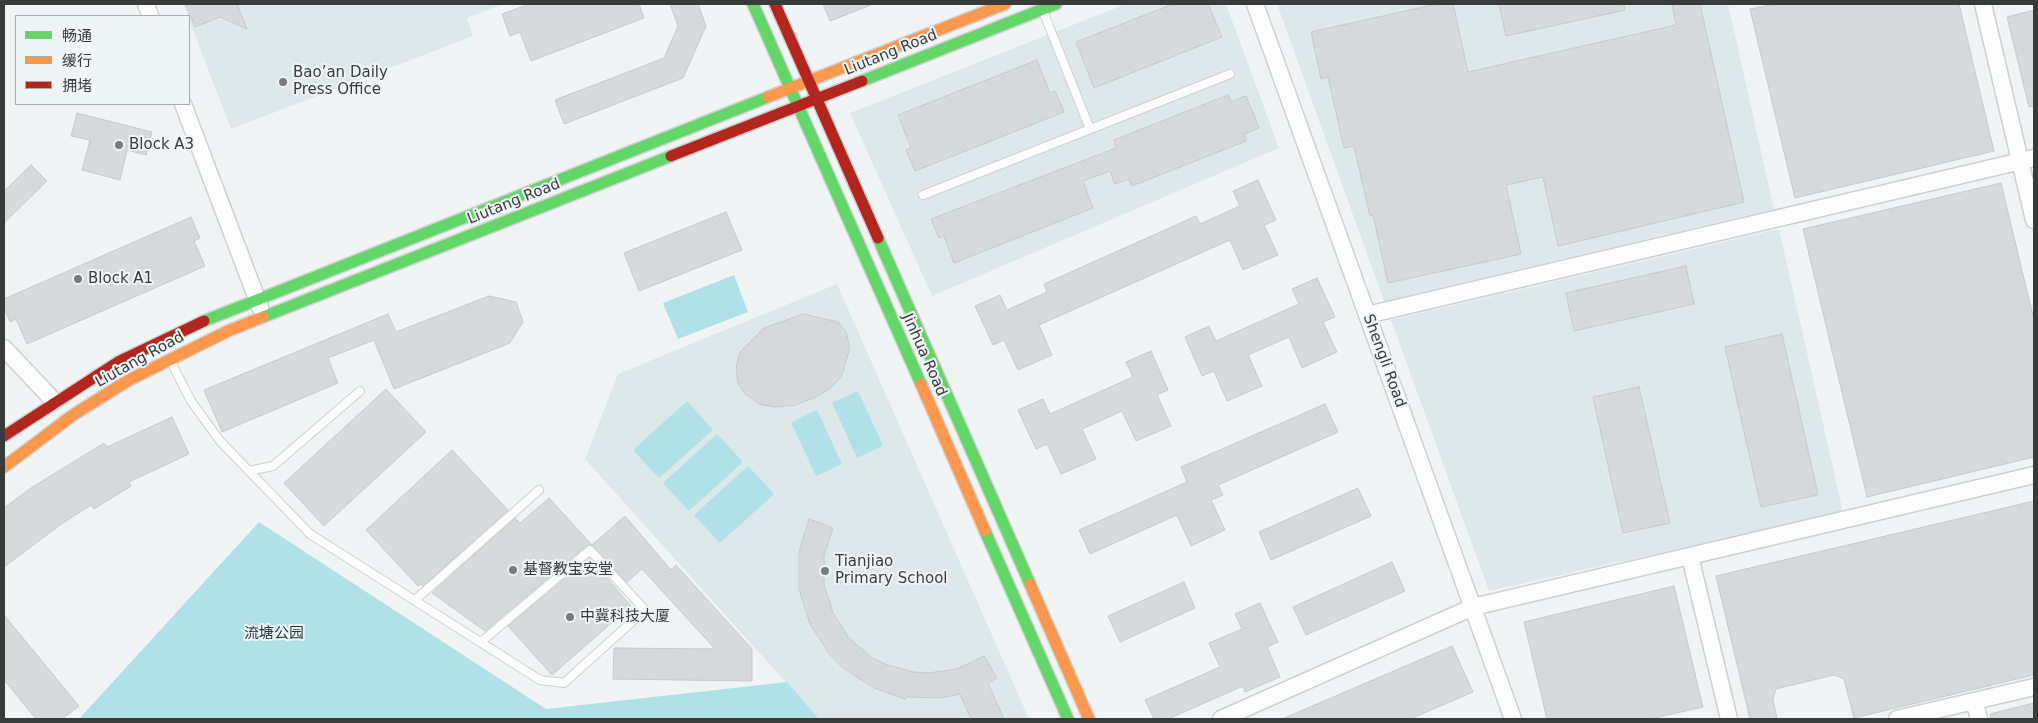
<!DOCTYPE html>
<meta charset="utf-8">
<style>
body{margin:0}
#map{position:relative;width:2038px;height:723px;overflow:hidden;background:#f0f4f5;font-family:"DejaVu Sans","Noto Sans SC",sans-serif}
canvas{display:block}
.frame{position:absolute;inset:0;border:5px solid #393b3b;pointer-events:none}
.legend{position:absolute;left:15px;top:15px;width:175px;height:90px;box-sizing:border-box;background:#eff5f6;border:1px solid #a6abab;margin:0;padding:6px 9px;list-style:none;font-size:15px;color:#393b3b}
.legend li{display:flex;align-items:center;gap:10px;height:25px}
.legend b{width:25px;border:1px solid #a6abab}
</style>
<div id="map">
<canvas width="2038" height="723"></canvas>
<div class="frame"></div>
<ul class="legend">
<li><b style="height:6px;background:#63d668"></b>畅通</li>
<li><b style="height:6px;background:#ff974d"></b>缓行</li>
<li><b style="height:6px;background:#b3261e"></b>拥堵</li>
</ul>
</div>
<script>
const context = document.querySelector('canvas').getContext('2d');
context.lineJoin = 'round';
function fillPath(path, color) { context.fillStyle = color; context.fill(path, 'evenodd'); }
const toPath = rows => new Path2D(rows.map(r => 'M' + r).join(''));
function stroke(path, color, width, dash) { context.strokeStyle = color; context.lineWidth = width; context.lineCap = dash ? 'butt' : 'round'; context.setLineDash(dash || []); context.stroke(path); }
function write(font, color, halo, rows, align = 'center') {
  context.font = font + ' "DejaVu Sans","Noto Sans SC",sans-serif'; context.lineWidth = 4; context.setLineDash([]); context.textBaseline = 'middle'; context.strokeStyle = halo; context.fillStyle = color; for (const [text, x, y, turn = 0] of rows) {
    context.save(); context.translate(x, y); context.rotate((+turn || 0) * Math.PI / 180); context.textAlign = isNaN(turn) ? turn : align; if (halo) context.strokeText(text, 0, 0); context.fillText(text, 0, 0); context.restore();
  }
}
fillPath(toPath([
 [183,4,503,4,467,18,473,36,231,129],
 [1126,4,1226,4,1279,148,932,296,850,113],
 [1277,4,1728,4,1774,209,1384,301],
 [1779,229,1843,512,1489,591,1391,320],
 [837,284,1029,719,819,719,585,459,618,374]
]), '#dde8ea');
fillPath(toPath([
 [734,275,748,312,678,339,663,303],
 [858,391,883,446,857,458,832,403],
 [687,401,713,430,659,478,633,450],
 [817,410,842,464,816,476,791,422],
 [717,434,743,462,689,511,663,483],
 [748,466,774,494,720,543,694,515],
 [259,522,546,709,787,682,819,719,79,719]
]), '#b0e0e8');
const building = toPath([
 [186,4,237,4,247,29,220,17,195,27,186,4],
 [529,4,639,4,644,18,531,61,520,32,510,36,502,14,529,4],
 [670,4,698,4,706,26,683,78,564,124,555,100,664,58,678,26,670,4],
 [823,4,871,4,871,5,830,21,823,4],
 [1173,4,1208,4,1222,37,1094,88,1076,42,1173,4],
 [1437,4,1453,4,1468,72,1676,25,1672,4,1700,4,1744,202,1558,246,1543,177,1506,185,1521,254,1388,283,1373,215,1370,216,1354,146,1344,148,1328,77,1321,79,1311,32,1437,4],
 [1499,4,1624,4,1625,10,1506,36,1499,4],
 [1775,4,1959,4,1994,151,1795,198,1750,9,1775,4],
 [2034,10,2034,106,2029,107,2007,17,2034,10],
 [1037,60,1050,93,1055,91,1064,112,915,171,906,150,911,148,898,115,1037,60],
 [1228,95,1231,102,1246,96,1259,128,1244,134,1246,141,1132,186,1129,179,1115,184,1110,171,1083,181,1093,208,954,263,944,236,939,238,931,219,1116,148,1114,140,1228,95],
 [77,113,152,132,146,155,127,150,120,180,82,170,90,140,71,136,77,113],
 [31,165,47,181,4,223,4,191,31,165],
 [1258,180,1276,220,1264,225,1278,255,1243,270,1230,240,1039,325,1052,355,1018,370,1004,340,993,345,975,306,1000,295,1007,310,1047,292,1044,284,1196,216,1200,224,1240,206,1233,191,1258,180],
 [2001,183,2034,320,2034,457,1867,497,1803,229,2001,183],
 [726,212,742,250,639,291,624,253,726,212],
 [191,217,200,238,194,241,205,266,27,344,16,319,10,322,4,307,4,299,191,217],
 [1686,266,1694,304,1574,331,1566,293,1686,266],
 [1317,278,1335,317,1323,322,1337,352,1302,368,1289,337,1248,355,1262,386,1227,401,1214,371,1202,376,1185,337,1209,326,1216,341,1299,304,1292,289,1317,278],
 [489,296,516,302,523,322,510,343,394,389,374,340,328,358,338,383,222,432,204,390,388,314,396,332,489,296],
 [803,314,838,322,846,332,850,347,842,375,832,387,816,397,796,405,775,407,759,404,744,393,738,383,736,368,740,352,764,328,803,314],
 [1782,334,1818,495,1761,507,1725,347,1782,334],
 [1151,351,1168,390,1157,395,1171,426,1136,441,1122,411,1082,429,1096,459,1061,474,1047,444,1036,449,1018,410,1043,399,1050,414,1133,377,1126,362,1151,351],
 [1639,387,1670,523,1623,533,1593,397,1639,387],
 [386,389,426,432,324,526,284,483,386,389],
 [1325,404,1338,432,1218,485,1223,495,1211,500,1225,530,1191,546,1177,515,1090,554,1079,530,1187,482,1181,467,1325,404],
 [172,417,189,454,129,482,131,486,94,509,91,505,60,525,4,567,4,508,31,488,104,443,107,447,172,417],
 [452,450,508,510,423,586,420,584,418,586,366,530,452,450],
 [1358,488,1371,516,1271,560,1259,532,1358,488],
 [549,498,592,545,625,516,671,570,676,565,752,649,752,681,613,679,614,648,715,649,642,569,627,582,591,545,586,546,485,631,432,593,515,518,520,523,549,498],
 [2034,501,2034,675,1854,718,1844,679,1834,675,1776,689,1773,699,1777,719,1750,719,1716,576,2034,501],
 [809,519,833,528,824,556,824,585,833,613,849,638,871,657,885,664,913,672,928,673,957,669,984,656,997,678,988,683,1004,719,971,719,960,694,941,698,906,697,905,699,874,688,843,668,830,655,810,624,799,589,799,552,809,519],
 [590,558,631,606,552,675,508,626,590,558],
 [1392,562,1405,591,1306,635,1293,607,1392,562],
 [1184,582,1195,608,1120,642,1108,616,1184,582],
 [1674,586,1703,707,1650,719,1547,719,1524,622,1674,586],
 [1260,603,1278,642,1267,647,1280,677,1245,692,1243,686,1168,719,1154,719,1145,700,1220,667,1209,643,1242,629,1235,614,1260,603],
 [4,615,79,706,62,719,36,719,4,680,4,615],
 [1452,646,1473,692,1410,719,1282,719,1452,646],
 [2034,703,2034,719,1991,719,1990,714,2034,703]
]);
fillPath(building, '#d7dadb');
stroke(building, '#c7cacb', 1);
const lane = toPath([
 [1043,11,1090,129],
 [923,195,1230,74],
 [171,362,191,401,220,441,310,534,540,680,564,683,645,610,590,550,481,642],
 [249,471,273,466,360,391],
 [415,600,539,490]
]);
const street = toPath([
 [146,4,150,16],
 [1255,4,1513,719],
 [1983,4,2034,220],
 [183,104,260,307],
 [1367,315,2034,158],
 [4,348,54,401],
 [1690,556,1729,719],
 [1974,701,1979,719],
 [1221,719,1473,607,2034,475],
 [1897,719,2034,687]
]);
const fast = toPath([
 [753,4,921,384],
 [862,81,1056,4],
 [878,238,1030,584],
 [263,317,671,156],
 [204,321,768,97],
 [985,531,1068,719]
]);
const slow = toPath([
 [768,97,1005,4],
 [921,384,985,531],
 [4,467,73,415,129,380,228,331,263,317],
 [1030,584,1089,719]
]);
const jam = toPath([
 [775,4,878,238],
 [671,156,862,81],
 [4,436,118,362,204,321]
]);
stroke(lane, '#ced1d2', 10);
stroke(street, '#ced1d2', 19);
stroke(fast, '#ced1d2', 14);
stroke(slow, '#ced1d2', 14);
stroke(jam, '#ced1d2', 14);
stroke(lane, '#fdfdfe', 8);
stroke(street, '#fdfdfe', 16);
stroke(fast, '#63d668', 11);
stroke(slow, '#ff974d', 11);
stroke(jam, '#b3261e', 11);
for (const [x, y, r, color] of [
 [283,82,5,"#797c7c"],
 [119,145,5,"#797c7c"],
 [78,279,5,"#797c7c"],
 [513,570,5,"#797c7c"],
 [825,571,5,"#797c7c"],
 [570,617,5,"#797c7c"]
]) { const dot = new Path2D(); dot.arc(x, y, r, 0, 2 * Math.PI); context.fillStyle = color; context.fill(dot); stroke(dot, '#eff5f6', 2); }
write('15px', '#393b3b', '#eff5f6', [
 ["Liutang Road",891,53,-22],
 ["Liutang Road",514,202,-22],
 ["Jinhua Road",924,355,66],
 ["Liutang Road",140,360,-29],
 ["Shengli Road",1384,361,70]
]);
write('15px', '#393b3b', '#eff5f6', [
 ["Bao’an Daily",293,73],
 ["Press Office",293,90],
 ["Block A3",129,145],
 ["Block A1",88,279],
 ["Tianjiao",835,562],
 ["Primary School",835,579],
 ["基督教宝安堂",523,570],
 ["中冀科技大厦",580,617]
], 'left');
write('15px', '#20373c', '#eff5f6', [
 ["流塘公园",274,634]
]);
</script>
